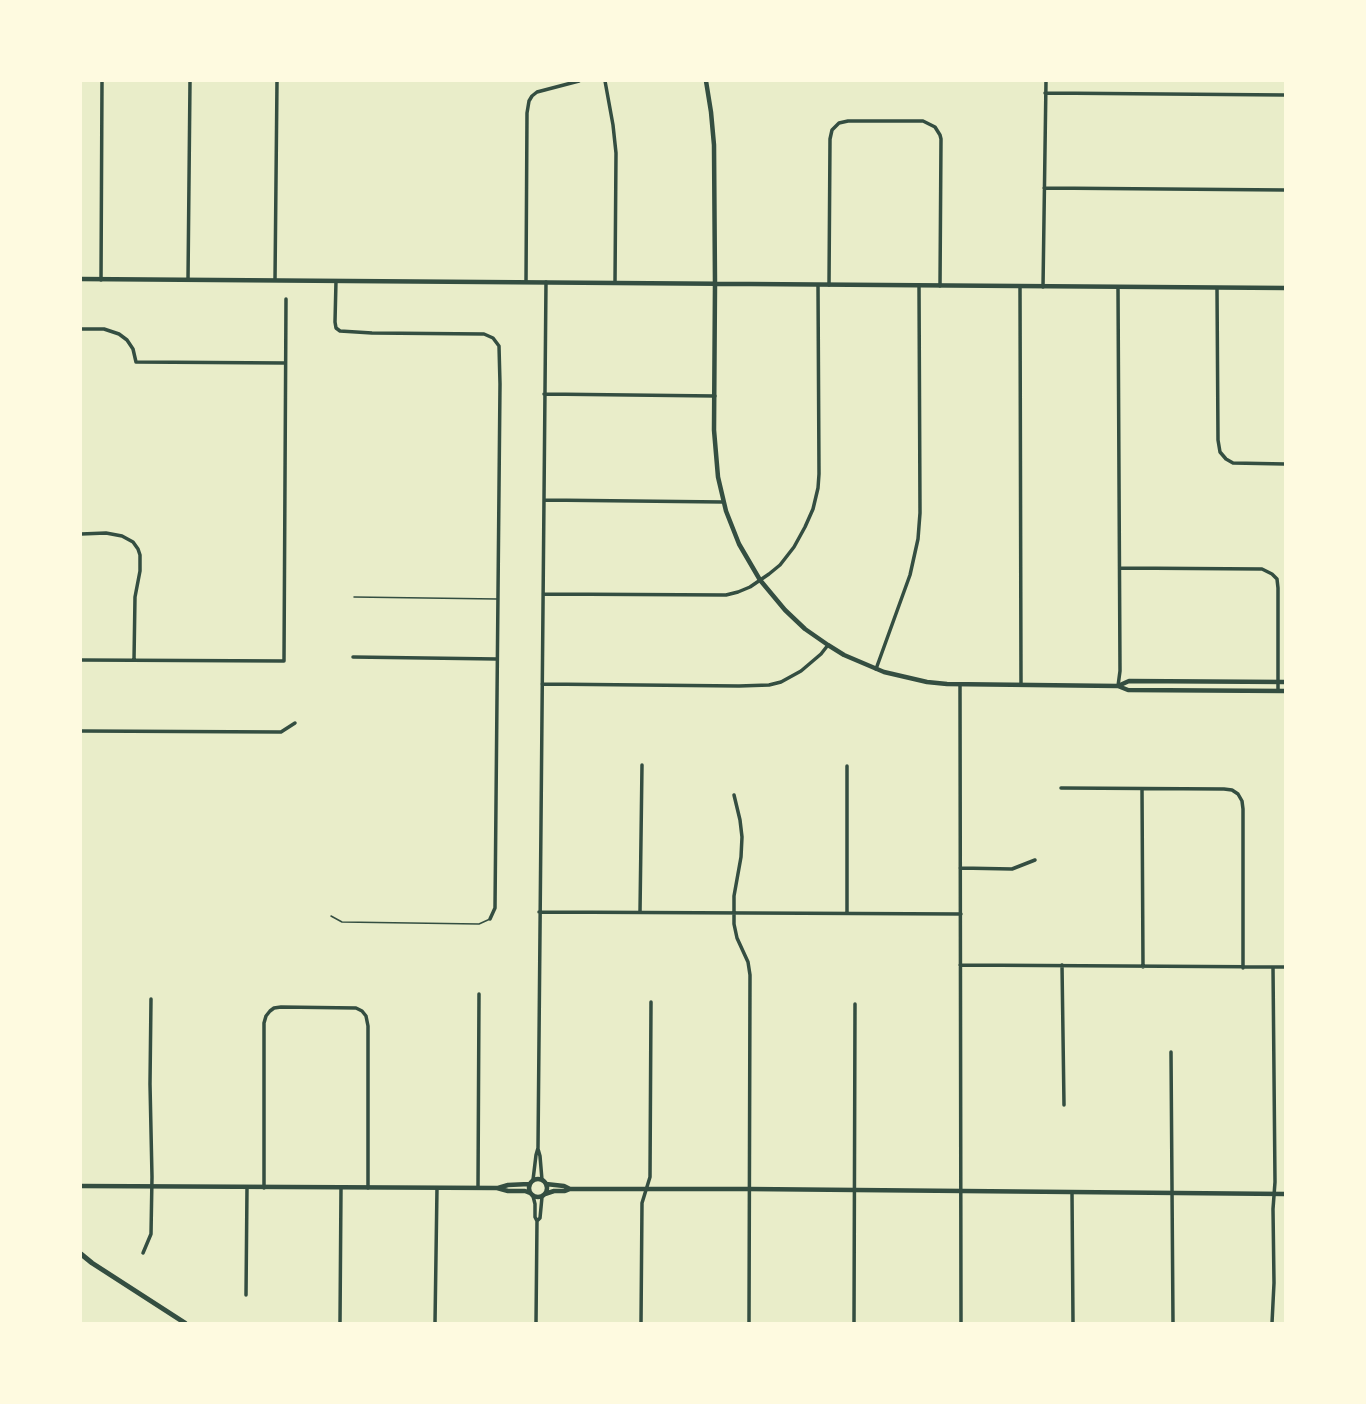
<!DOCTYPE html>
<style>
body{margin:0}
#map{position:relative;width:1366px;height:1404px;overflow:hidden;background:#e9edc9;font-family:"Work Sans",sans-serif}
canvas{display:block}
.frame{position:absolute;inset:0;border:82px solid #fefae0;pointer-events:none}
</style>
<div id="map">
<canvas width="1366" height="1404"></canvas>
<div class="frame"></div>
</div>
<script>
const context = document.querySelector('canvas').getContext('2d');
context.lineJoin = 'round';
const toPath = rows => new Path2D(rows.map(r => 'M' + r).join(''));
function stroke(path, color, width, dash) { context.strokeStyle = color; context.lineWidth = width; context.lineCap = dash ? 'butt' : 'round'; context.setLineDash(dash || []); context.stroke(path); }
stroke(toPath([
 [354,597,497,599],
 [331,916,342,922,479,924,490,919]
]), '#344e41', 1.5);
stroke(toPath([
 [605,81,613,125,616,153,615,283],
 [1045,93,1285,95],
 [1044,188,1285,190],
 [101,280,102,81],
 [188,280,190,81],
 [275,280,277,81],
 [336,281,335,322,336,328,340,331,372,333,484,334,493,338,499,346,500,384,495,908,490,919],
 [526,282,527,113,529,101,532,96,537,92,579,81],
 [829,285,830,139,832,130,839,123,848,121,923,121,935,127,940,135,941,139,940,286],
 [1020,286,1021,685],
 [1043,287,1046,81],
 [1217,288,1218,440,1220,452,1226,459,1233,463,1285,464],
 [81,329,104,329,119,334,127,340,133,349,136,362,285,363],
 [544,394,715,396],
 [544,500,723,502],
 [81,534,106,533,122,536,133,542,138,549,140,555,140,571,135,597,134,660],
 [1120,568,1262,569,1272,574,1277,579,1278,588,1278,691],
 [543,594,726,595,738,592,750,587,769,574,780,565,794,547,805,527,813,509,818,488,819,474,818,285],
 [353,657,497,659],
 [81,660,284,661,286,299],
 [876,669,910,575,918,539,920,513,919,285],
 [542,684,739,686,769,685,781,682,801,671,821,654,828,645],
 [960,684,961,1323],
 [1118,686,1120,671,1118,287],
 [81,731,281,732,295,723],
 [847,766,847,913],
 [1061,788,1224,789,1232,790,1238,794,1242,801,1243,809,1243,968],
 [1142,789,1143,967],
 [734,795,740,820,742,837,741,857,734,896,734,924,737,938,748,962,750,975,749,1323],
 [960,868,1012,869,1035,860],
 [539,912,961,914],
 [640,912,642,765],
 [960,965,1285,967],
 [1062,965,1064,1105],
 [1171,1052,1173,1323],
 [538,1149,540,1156,542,1180],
 [533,1180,536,1155,538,1148,546,282],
 [264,1188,264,1023,266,1016,270,1011,274,1008,281,1007,356,1008,362,1011,366,1016,368,1026,368,1188],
 [478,1188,479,994],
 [1072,1192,1073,1323],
 [533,1196,535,1204,535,1217,537,1221,536,1323],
 [537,1221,540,1218,542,1197],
 [143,1253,151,1234,152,1177,150,1084,151,999],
 [246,1295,247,1188],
 [340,1323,341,1188],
 [435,1323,437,1188],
 [641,1323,642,1203,650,1177,651,1002],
 [854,1323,855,1004],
 [1272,1323,1274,1283,1273,1209,1275,1182,1273,967]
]), '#344e41', 3.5);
stroke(toPath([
 [706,81,711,112,714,145,715,284,714,430,718,477,726,511,739,544,760,580,785,610,805,629,828,645,844,655,884,672,927,682,947,684,1118,686,1129,681,1285,682],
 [81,279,1285,288],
 [1118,686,1128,690,1285,691],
 '529 1188a9 9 0 1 1 18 0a9 9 0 1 1-18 0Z',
 [546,1184,564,1186,570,1189],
 [81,1186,497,1188,508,1191,525,1191,530,1193],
 [498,1188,508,1185,529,1184],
 [545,1194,554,1191,565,1191,570,1189,749,1189,1285,1194]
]), '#344e41', 4.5);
stroke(toPath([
 [81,1254,92,1263,185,1323]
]), '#344e41', 5);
</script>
